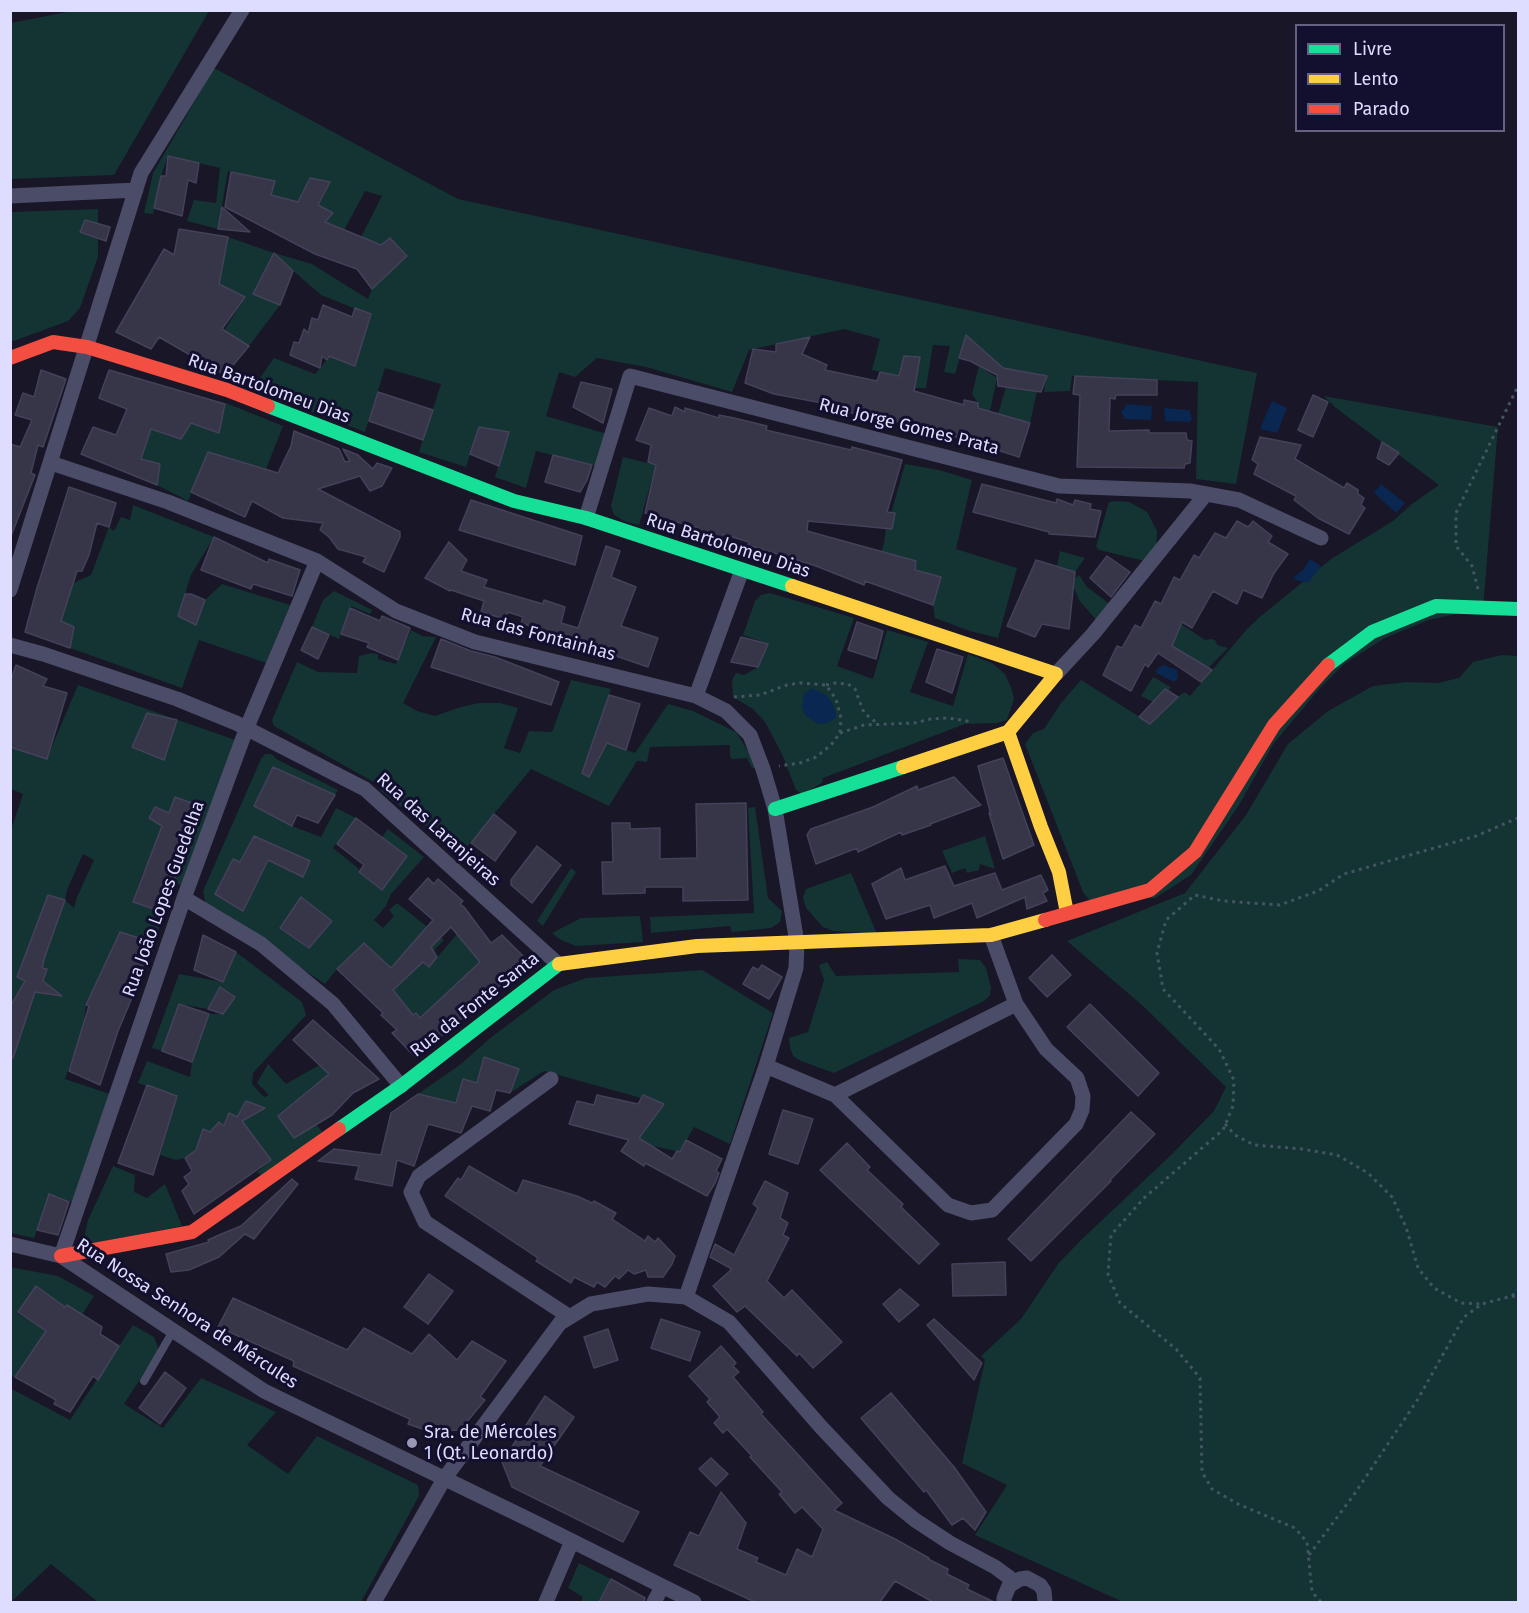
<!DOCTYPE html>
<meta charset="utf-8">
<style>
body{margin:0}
#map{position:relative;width:1529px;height:1613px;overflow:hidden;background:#181627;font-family:"Fira Sans",sans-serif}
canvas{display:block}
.frame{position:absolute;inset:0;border:12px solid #dedcff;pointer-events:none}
.legend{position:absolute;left:1295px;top:24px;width:210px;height:108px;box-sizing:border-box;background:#130f2e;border:2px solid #646182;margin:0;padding:8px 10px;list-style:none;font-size:18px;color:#dedcff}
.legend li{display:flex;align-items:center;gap:12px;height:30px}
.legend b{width:30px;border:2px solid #646182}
</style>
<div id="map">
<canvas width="1529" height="1613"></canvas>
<div class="frame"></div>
<ul class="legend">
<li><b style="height:8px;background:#16e098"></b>Livre</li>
<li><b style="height:8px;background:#ffcf43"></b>Lento</li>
<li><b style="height:8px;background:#f24e42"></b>Parado</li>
</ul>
</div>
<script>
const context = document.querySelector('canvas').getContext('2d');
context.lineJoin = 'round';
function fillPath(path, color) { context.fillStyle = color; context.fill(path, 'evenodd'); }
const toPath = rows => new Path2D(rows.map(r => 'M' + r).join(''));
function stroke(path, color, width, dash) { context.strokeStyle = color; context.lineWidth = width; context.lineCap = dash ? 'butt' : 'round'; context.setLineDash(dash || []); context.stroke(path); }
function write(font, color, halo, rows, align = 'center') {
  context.font = font + ' "Fira Sans",sans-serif'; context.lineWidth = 6; context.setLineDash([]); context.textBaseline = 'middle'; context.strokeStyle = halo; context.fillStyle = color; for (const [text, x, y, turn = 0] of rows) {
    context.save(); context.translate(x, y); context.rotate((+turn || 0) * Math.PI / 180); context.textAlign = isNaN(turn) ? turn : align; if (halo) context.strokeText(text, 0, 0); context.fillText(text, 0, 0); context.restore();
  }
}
fillPath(toPath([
 [72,11,209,11,114,175,11,179,11,23],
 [214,68,458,199,1257,373,1236,484,1196,479,1198,382,1072,376,1070,391,1044,392,1046,376,1003,368,966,336,955,374,944,372,950,346,933,345,926,388,915,388,920,357,904,356,899,376,872,370,880,339,844,329,749,350,732,392,646,367,597,358,575,377,559,372,546,416,607,434,597,466,536,451,526,488,495,477,509,432,479,427,466,467,419,452,441,384,385,368,365,432,257,391,255,385,274,358,315,374,330,356,355,366,371,315,321,295,274,254,253,294,280,305,249,346,224,331,245,297,217,283,228,237,274,253,312,264,368,299,372,289,407,257,390,238,380,246,361,237,382,196,365,191,342,234,328,230,326,221,333,213,318,205,330,182,310,178,293,213,281,198,271,195,275,181,228,171,218,229,187,221,194,200,216,203,220,168,168,156,161,176,153,214,144,213,153,173],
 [98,209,98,257,80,308,68,321,11,342,11,212],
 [979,366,997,378,989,416,978,411,978,403,972,394],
 [1006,387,1037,391,1030,423,998,414],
 [1324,396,1498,427,1483,608,1429,620,1385,638,1344,664,1321,687,1274,743,1239,805,1191,875,1155,898,1089,900,1083,892,1025,744,1033,733,1044,729,1061,703,1081,680,1151,724,1177,697,1185,692,1190,696,1248,628,1261,616,1331,559,1393,521,1412,504,1439,485,1336,408],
 [226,403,283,426,266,469,239,461,239,469,207,454,188,501,157,485,160,465,141,459,148,439,143,427,181,439,191,423,219,432],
 [623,457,656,465,639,525,626,522,614,515,611,506],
 [905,464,939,470,972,480,956,549,1017,568,998,638,970,631,935,618,933,605,941,577,915,570,916,561,881,586,871,583,884,543,886,528,892,528,895,514,891,513],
 [1117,501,1129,502,1147,512,1157,531,1156,554,1149,562,1099,550,1096,546,1109,502],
 [133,505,214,537,191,575,178,616,196,625,205,600,222,584,290,605,266,663,199,640,182,688,70,648,74,627,61,621,71,584,91,575,109,527,114,531,121,517,130,520],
 [1060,551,1085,558,1075,572,1057,566],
 [1079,575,1087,587,1111,605,1097,621,1079,600,1071,581],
 [334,591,372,610,370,614,351,606,339,639,312,627,323,600],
 [770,593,854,618,837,666,873,679,887,630,928,642,910,692,953,706,968,654,992,663,1005,674,1012,690,1014,699,1007,720,997,723,965,724,823,778,822,783,802,794,796,790,782,754,765,722,753,709,733,697,732,680,736,673,744,675,758,667,768,644,743,635,755,601,761,595],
 [1181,624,1205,640,1212,639,1216,641,1217,645,1228,648,1208,668,1172,646],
 [411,630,422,636,436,637,403,703,417,711,435,716,461,707,479,703,500,703,518,708,504,748,520,753,529,731,552,732,571,680,611,689,588,757,598,760,607,743,635,753,668,704,693,711,736,732,758,767,752,768,747,758,732,759,730,756,730,745,650,747,647,762,637,761,609,806,531,769,461,854,381,791,379,785,274,726,272,720,297,662,318,672,357,673,359,656,371,653,378,654,378,659,396,664],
 [1502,655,1518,656,1518,1602,1123,1602,975,1535,1007,1485,962,1463,985,1360,981,1356,1021,1319,1058,1264,1079,1242,1171,1155,1214,1111,1226,1087,1143,1006,1067,941,1185,893,1246,815,1288,744,1328,711,1373,686,1405,682,1438,683,1459,678,1473,662],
 [1153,677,1171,687,1168,691,1165,690,1153,702,1141,696],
 [78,685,241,742,184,884,175,885,170,880,143,872,133,902,163,912,155,943,120,932,86,1005,83,1027,65,1079,110,1094,74,1203,49,1194,34,1238,11,1233,10,1051,15,1052,35,992,46,994,50,987,43,981,47,969,41,968,64,900,48,896,17,976,25,981,11,1006,11,830,23,794,11,789,11,753,25,700,47,758],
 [175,797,202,807,180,866,152,851,162,826,149,818,155,807,169,813],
 [83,854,94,860,77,897,74,908,65,900,67,890],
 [265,754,271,754,278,760,338,790,335,795,273,767,254,806,292,826,321,837,336,808,356,818,333,848,358,868,359,872,382,890,382,837,388,829,424,857,391,894,386,906,374,920,383,928,394,916,389,910,397,903,444,940,433,951,407,950,429,967,457,934,480,962,420,1018,416,1013,411,1018,407,1007,400,998,384,999,404,979,364,943,337,969,325,984,206,905,203,891,261,759],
 [755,807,768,898,782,911,780,922,771,928,732,932,730,926,651,933,650,917,754,913,748,808],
 [985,836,995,869,980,864,979,870,967,873,965,868,952,873,942,851],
 [571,868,576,872,543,926,537,921],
 [851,873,877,934,834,931,823,927,806,908,803,898,806,889],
 [640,916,643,942,576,946,561,940,552,933,581,918],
 [236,952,302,1002,306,1015,253,1073,252,1084,264,1097,269,1095,257,1083,268,1064,286,1084,323,1063,330,1073,278,1116,316,1124,324,1134,263,1177,257,1172,271,1160,237,1125,265,1108,246,1101,237,1117,229,1113,224,1126,219,1122,210,1132,203,1129,208,1142,185,1158,176,1160,160,1155,177,1096,138,1083,147,1061,190,1077,192,1062,209,1014,223,1014,235,997,220,987,208,1009,179,1004,162,1051,152,1048,179,974,223,982],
 [958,959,980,960,986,968,991,988,990,995,984,1001,834,1073,801,1061,793,1056,790,1048,789,1038,808,1032,824,980,819,965,827,962,836,976,959,972],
 [702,970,773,1013,730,1144,694,1127,680,1152,653,1146,634,1134,643,1095,641,1098,544,1071,510,1093,519,1069,484,1057,477,1083,463,1079,456,1103,418,1094,461,1064,489,1039,554,990,586,978],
 [113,1166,135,1175,134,1192,147,1198,165,1184,182,1226,93,1243,84,1238,88,1220],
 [10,1267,58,1276,94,1296,82,1315,67,1305,41,1338,15,1377,10,1376,12,1369,10,1368],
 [36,1287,54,1300,37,1325,17,1313],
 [133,1325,154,1337,159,1350,124,1404,163,1428,201,1378,276,1412,247,1445,288,1474,317,1436,418,1485,419,1496,361,1602,98,1602,51,1564,11,1602,10,1388,70,1420],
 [579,1563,611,1579,599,1602,581,1602,583,1597,568,1588]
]), '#133433');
fillPath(toPath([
 [1272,401,1287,408,1277,433,1260,429],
 [1126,404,1152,406,1151,420,1124,419,1121,411,1124,409],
 [1164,408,1189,410,1192,419,1190,422,1165,421],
 [1381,484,1405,503,1396,513,1374,493],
 [1310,559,1321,566,1308,583,1296,580,1294,577,1303,570],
 [1164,665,1177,670,1178,678,1174,682,1155,672,1159,667],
 [812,688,826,695,831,701,836,713,836,718,824,724,816,723,805,715,802,707,804,694]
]), '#092750');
const building = toPath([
 [168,156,199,163,196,183,188,180,182,216,154,208,161,176,166,176,168,156],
 [231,172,275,181,271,195,298,202,310,178,330,182,318,205,333,213,325,222,381,245,390,238,407,256,372,289,357,269,315,254,225,207,231,172],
 [222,207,250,232,218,229,222,207],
 [85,220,110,227,106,241,80,232,85,220],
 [179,229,228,237,219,284,245,297,222,329,249,346,225,375,159,337,151,349,116,332,164,249,174,255,179,229],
 [274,253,293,271,280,305,253,294,274,253],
 [323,305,352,317,355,308,371,314,355,366,329,356,327,360,322,356,320,368,290,355,294,342,299,343,304,329,308,333,312,318,318,320,323,305],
 [966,335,1003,368,1047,376,1041,392,998,386,997,375,970,361,959,358,966,335],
 [810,337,802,354,827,365,825,370,877,381,880,372,899,376,904,356,920,357,914,391,964,405,964,400,978,403,978,408,1030,423,1019,457,938,431,937,437,907,428,908,424,852,413,833,407,833,405,774,394,745,383,753,349,776,352,776,344,810,337],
 [41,370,66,379,43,447,38,445,31,473,35,475,11,536,10,444,20,447,32,420,15,415,23,393,34,397,41,370],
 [109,370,225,404,219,433,191,423,181,439,151,429,141,459,160,464,157,485,81,454,93,427,116,435,127,409,99,398,109,370],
 [1075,376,1157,380,1157,395,1116,395,1115,399,1110,398,1109,431,1149,430,1149,433,1186,433,1187,440,1192,441,1190,463,1185,464,1184,468,1077,467,1080,395,1073,394,1075,376],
 [581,382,612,389,603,423,573,407,581,382],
 [378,392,433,410,423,440,369,421,378,392],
 [1313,395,1328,402,1313,437,1298,430,1313,395],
 [675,407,685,412,685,408,719,418,719,415,734,418,767,426,766,430,851,450,852,447,902,460,887,512,895,513,892,529,808,521,807,531,916,561,915,570,941,577,933,605,865,581,864,585,816,566,748,545,749,542,723,534,720,543,696,534,698,528,645,513,656,465,648,462,651,445,636,440,649,408,672,416,675,407],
 [479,427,509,432,499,466,470,454,479,427],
 [294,431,339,449,345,462,350,461,343,449,358,455,373,469,377,463,392,468,382,486,370,491,360,476,318,489,400,532,400,537,384,572,363,562,366,557,338,549,329,537,320,530,323,523,283,518,252,501,245,517,191,492,208,452,278,473,291,446,294,431],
 [1260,437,1301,445,1295,459,1344,488,1347,483,1358,490,1358,494,1364,498,1361,505,1365,508,1349,534,1318,518,1294,500,1296,496,1254,474,1258,464,1252,460,1260,437],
 [1382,442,1399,453,1389,465,1377,458,1382,442],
 [553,455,592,465,587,480,580,492,545,482,553,455],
 [982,484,1056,503,1057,499,1073,505,1075,500,1091,504,1090,509,1101,511,1095,537,1049,534,1049,532,973,512,982,484],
 [69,487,116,503,109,527,97,523,89,555,82,571,77,571,61,621,74,627,70,648,25,632,37,588,69,487],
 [471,500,582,536,575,565,459,530,471,500],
 [1237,521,1248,527,1253,521,1272,536,1268,542,1288,554,1274,573,1262,598,1243,590,1237,604,1213,591,1192,628,1182,622,1172,646,1212,670,1201,682,1158,653,1148,667,1145,664,1131,691,1103,675,1117,646,1122,648,1135,625,1141,628,1155,601,1161,604,1174,577,1180,580,1194,555,1199,558,1215,533,1226,538,1237,521],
 [214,537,268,563,269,559,300,570,292,596,253,584,251,589,201,570,214,537],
 [449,542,467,560,461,571,487,580,484,587,543,604,544,600,565,607,561,623,578,628,606,546,620,551,611,577,636,587,621,626,658,638,648,667,521,623,523,617,508,612,505,619,481,612,484,601,451,590,450,591,425,578,449,542],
 [1107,556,1130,572,1111,597,1090,578,1107,556],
 [1036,560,1075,572,1069,629,1042,624,1035,637,1007,626,1036,560],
 [185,594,191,594,205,600,196,625,178,616,185,594],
 [350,608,380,621,382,616,410,628,398,660,367,647,369,643,341,634,350,608],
 [857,622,883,631,876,659,848,650,857,622],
 [312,627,329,635,318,659,301,650,312,627],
 [741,637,768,644,758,667,731,662,741,637],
 [441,639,471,651,495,657,559,682,551,705,431,667,441,639],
 [937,649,963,657,952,693,926,682,937,649],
 [16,665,47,679,43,686,67,693,47,759,10,747,10,683,16,665],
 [1165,689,1178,697,1150,724,1139,717,1165,689],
 [609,695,640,704,626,750,607,743,589,777,582,773,609,695],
 [147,713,177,720,164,760,132,747,147,713],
 [1003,758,1034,845,1003,859,989,813,991,815,978,766,1003,758],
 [273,767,335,795,318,823,297,815,292,826,254,806,273,767],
 [954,777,981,805,930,824,931,825,902,835,901,832,858,852,857,848,816,864,807,835,811,829,873,807,917,786,918,790,954,777],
 [175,797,203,807,173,883,175,885,163,912,133,902,162,826,149,818,155,807,169,813,175,797],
 [746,803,748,900,683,901,683,887,645,887,645,893,603,894,602,862,613,862,612,823,630,823,630,829,660,828,660,859,697,858,696,804,746,803],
 [494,814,516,832,495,861,471,843,494,814],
 [356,818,407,856,382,890,359,872,364,865,337,844,356,818],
 [254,836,310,861,303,877,268,860,243,911,215,894,233,859,240,862,254,836],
 [537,846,561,865,532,903,511,885,511,880,537,846],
 [945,866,954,886,995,873,1002,890,1041,875,1048,890,1043,893,1047,901,1027,909,1025,897,977,918,972,903,934,918,930,905,886,919,872,884,901,868,905,880,945,866],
 [428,878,434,884,438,879,463,901,460,904,464,907,491,943,502,935,528,961,416,1058,392,1033,397,1030,381,1015,383,1013,337,969,364,943,391,968,433,920,409,899,428,878],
 [451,927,480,962,420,1018,416,1013,413,1015,393,990,423,962,429,967,437,957,431,947,451,927],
 [48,895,65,900,45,956,42,968,47,969,43,981,62,996,35,992,13,1058,10,1058,10,1007,25,981,17,977,48,895],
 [301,897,332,921,309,948,280,928,301,897],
 [120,932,155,943,118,1031,100,1085,69,1071,89,1006,86,1005,120,932],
 [203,935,236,952,223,982,194,970,203,935],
 [1052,955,1071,975,1047,997,1029,978,1052,955],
 [762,965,782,977,769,999,743,984,753,967,758,970,762,965],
 [220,987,235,997,223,1014,208,1009,220,987],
 [179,1004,209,1014,192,1062,162,1051,179,1004],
 [1090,1004,1159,1073,1138,1096,1067,1027,1090,1004],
 [313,1020,379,1079,353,1093,332,1115,294,1138,278,1116,329,1074,293,1040,313,1020],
 [484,1057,519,1069,510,1093,496,1090,490,1111,472,1106,461,1133,428,1124,414,1166,397,1160,392,1186,355,1179,359,1166,318,1161,334,1149,381,1155,391,1113,418,1094,456,1103,463,1079,477,1083,484,1057],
 [147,1085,177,1096,153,1175,118,1163,147,1085],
 [597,1095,638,1104,643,1095,664,1104,639,1138,672,1159,677,1151,680,1152,686,1140,722,1159,716,1171,719,1173,715,1183,707,1196,645,1163,644,1166,621,1151,629,1140,569,1124,577,1101,594,1105,597,1095],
 [246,1101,265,1108,242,1121,271,1160,194,1214,182,1191,189,1184,184,1177,192,1171,185,1158,196,1150,203,1129,210,1132,219,1122,224,1126,229,1113,237,1117,246,1101],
 [783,1110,813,1119,798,1164,769,1154,783,1110],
 [1131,1112,1155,1134,1110,1180,1111,1181,1031,1261,1008,1239,1131,1112],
 [847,1143,870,1167,867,1170,903,1204,901,1207,939,1244,919,1264,820,1170,847,1143],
 [469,1166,517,1194,523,1180,577,1196,592,1203,594,1201,616,1213,612,1219,645,1241,648,1236,655,1242,658,1238,675,1256,672,1264,663,1277,648,1277,646,1270,634,1274,628,1270,619,1279,615,1276,605,1287,597,1282,594,1287,574,1277,571,1283,536,1261,538,1258,445,1196,458,1178,461,1180,469,1166],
 [292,1179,298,1184,254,1239,245,1234,219,1257,189,1270,171,1272,166,1254,209,1242,208,1240,219,1235,241,1226,292,1179],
 [765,1181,788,1193,780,1218,788,1223,783,1235,789,1238,767,1281,784,1298,792,1290,842,1342,813,1368,799,1353,797,1356,745,1306,737,1312,713,1286,732,1269,710,1257,715,1244,734,1255,758,1208,753,1204,765,1181],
 [49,1194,69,1202,58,1235,37,1230,49,1194],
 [1005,1262,1006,1295,953,1296,952,1264,1005,1262],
 [429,1274,453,1291,428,1324,404,1307,429,1274],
 [36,1286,65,1307,67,1305,102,1327,100,1334,119,1346,98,1380,93,1376,70,1412,54,1404,56,1400,15,1377,46,1331,18,1312,36,1286],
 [900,1289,919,1305,899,1322,883,1304,900,1289],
 [233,1298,347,1350,364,1328,412,1354,429,1334,457,1360,472,1341,506,1361,480,1397,485,1400,460,1430,428,1431,408,1424,410,1419,293,1366,294,1361,218,1327,233,1298],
 [661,1319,700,1332,690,1361,651,1348,661,1319],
 [934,1319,982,1363,974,1380,927,1325,934,1319],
 [608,1329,618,1360,594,1368,584,1337,608,1329],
 [721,1346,736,1363,733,1366,739,1372,733,1377,763,1412,761,1414,842,1503,834,1510,895,1539,929,1558,928,1559,948,1569,947,1574,969,1585,967,1589,994,1602,933,1602,895,1581,880,1602,755,1602,674,1565,690,1532,699,1536,721,1492,746,1523,737,1549,758,1558,756,1562,786,1575,797,1549,812,1557,823,1529,802,1507,795,1513,779,1494,782,1492,750,1457,752,1456,727,1429,723,1433,714,1423,720,1417,707,1402,710,1399,689,1376,721,1346],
 [165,1372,186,1388,160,1424,139,1408,165,1372],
 [891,1393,954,1467,986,1512,975,1530,963,1518,952,1525,926,1490,924,1492,861,1418,891,1393],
 [545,1396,574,1417,540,1466,639,1512,623,1542,512,1487,502,1462,545,1396],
 [711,1458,728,1474,716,1486,699,1469,711,1458],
 [611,1579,645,1598,644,1602,599,1602,611,1579]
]);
fillPath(building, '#373548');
stroke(building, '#44415a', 1.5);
stroke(toPath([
 [1478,589,1472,566,1456,546,1456,513,1518,386],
 [826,685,836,683,848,684,855,689,864,713,877,723],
 [734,697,760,695,787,685,801,683,826,685,836,699,841,718,840,733,831,745,816,757,800,763,779,766],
 [840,733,864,725,914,723,931,719,948,718,967,721,970,724],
 [1225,1124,1235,1135,1254,1145,1302,1149,1337,1155,1368,1173,1392,1197,1406,1227,1418,1268,1434,1288,1461,1303,1482,1304],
 [1512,1296,1518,1290],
 [1309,1555,1353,1496,1418,1399,1464,1317,1482,1304,1512,1296,1518,1297],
 [1321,1602,1312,1592,1307,1542,1295,1528,1238,1504,1212,1489,1202,1472,1200,1378,1176,1349,1120,1303,1108,1274,1111,1235,1144,1198,1223,1130,1233,1106,1234,1080,1219,1049,1163,989,1157,953,1166,920,1195,895,1223,901,1280,905,1318,891,1344,874,1476,836,1518,818]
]), '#435463', 3, [3, 4.5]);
stroke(toPath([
 [144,1381,173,1331]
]), '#4b4c68', 8);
stroke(toPath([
 [10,196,136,190],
 [51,463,168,502,317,561,396,611,475,642,696,696,726,711,750,735,763,769,775,809,797,943,796,968,766,1066,686,1297],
 [586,518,630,376,1059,486,1190,491,1239,500,1321,538],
 [10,590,141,173,242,10],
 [10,645,43,654,177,699,236,723,365,789,558,964],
 [1056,674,1093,634,1206,494],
 [696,696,742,570],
 [184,898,261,944,333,1004,401,1086],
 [766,1066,835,1095,948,1205,971,1213,992,1210,1076,1124,1082,1110,1083,1096,1077,1078,1046,1049,1016,1004,991,935],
 [551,1079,419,1176,411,1192,425,1222,570,1317],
 [835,1095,1016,1004],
 [10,1244,61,1256,264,1391,534,1522,694,1602],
 [61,1256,184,898,247,727,317,561],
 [374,1602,444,1479,560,1323,591,1304,648,1294,686,1297,729,1322,821,1427,888,1498,915,1520,950,1543,995,1567,1014,1581],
 [546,1602,572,1541],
 [654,1602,662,1587],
 [1004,1602,1004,1598,1009,1586,1020,1579,1027,1578,1040,1585,1044,1591,1045,1602]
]), '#4b4c68', 15);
stroke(toPath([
 [268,406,514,501,586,518,792,586],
 [1328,665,1372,632,1436,606,1518,609],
 [775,809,903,767],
 [339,1129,401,1086,559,964]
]), '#16e098', 14);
stroke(toPath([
 [792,586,1056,674,1008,732,903,767],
 [1008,732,1041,827,1059,872,1067,913],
 [559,964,697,946,991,935,1045,920]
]), '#ffcf43', 14);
stroke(toPath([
 [10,358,53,342,87,347,227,390,268,406],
 [1045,920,1150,890,1195,852,1274,725,1328,665],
 [61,1256,192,1232,339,1129]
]), '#f24e42', 14);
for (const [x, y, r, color] of [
 [412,1443,6,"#9997b3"]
]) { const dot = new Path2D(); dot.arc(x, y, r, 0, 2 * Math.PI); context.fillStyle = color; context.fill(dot); stroke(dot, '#130f2e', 2); }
write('18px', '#dedcff', '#130f2e', [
 ["Rua Bartolomeu Dias",269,389,20],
 ["Rua Jorge Gomes Prata",909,427,14],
 ["Rua Bartolomeu Dias",728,546,18],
 ["Rua das Fontainhas",538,635,15],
 ["Rua das Laranjeiras",438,830,42],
 ["Rua João Lopes Guedelha",164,899,-70],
 ["Rua da Fonte Santa",475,1005,-38],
 ["Rua Nossa Senhora de Mércules",187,1314,33]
]);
write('18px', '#dedcff', '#130f2e', [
 ["Sra. de Mércoles",424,1433],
 ["1 (Qt. Leonardo)",424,1454]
], 'left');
</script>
